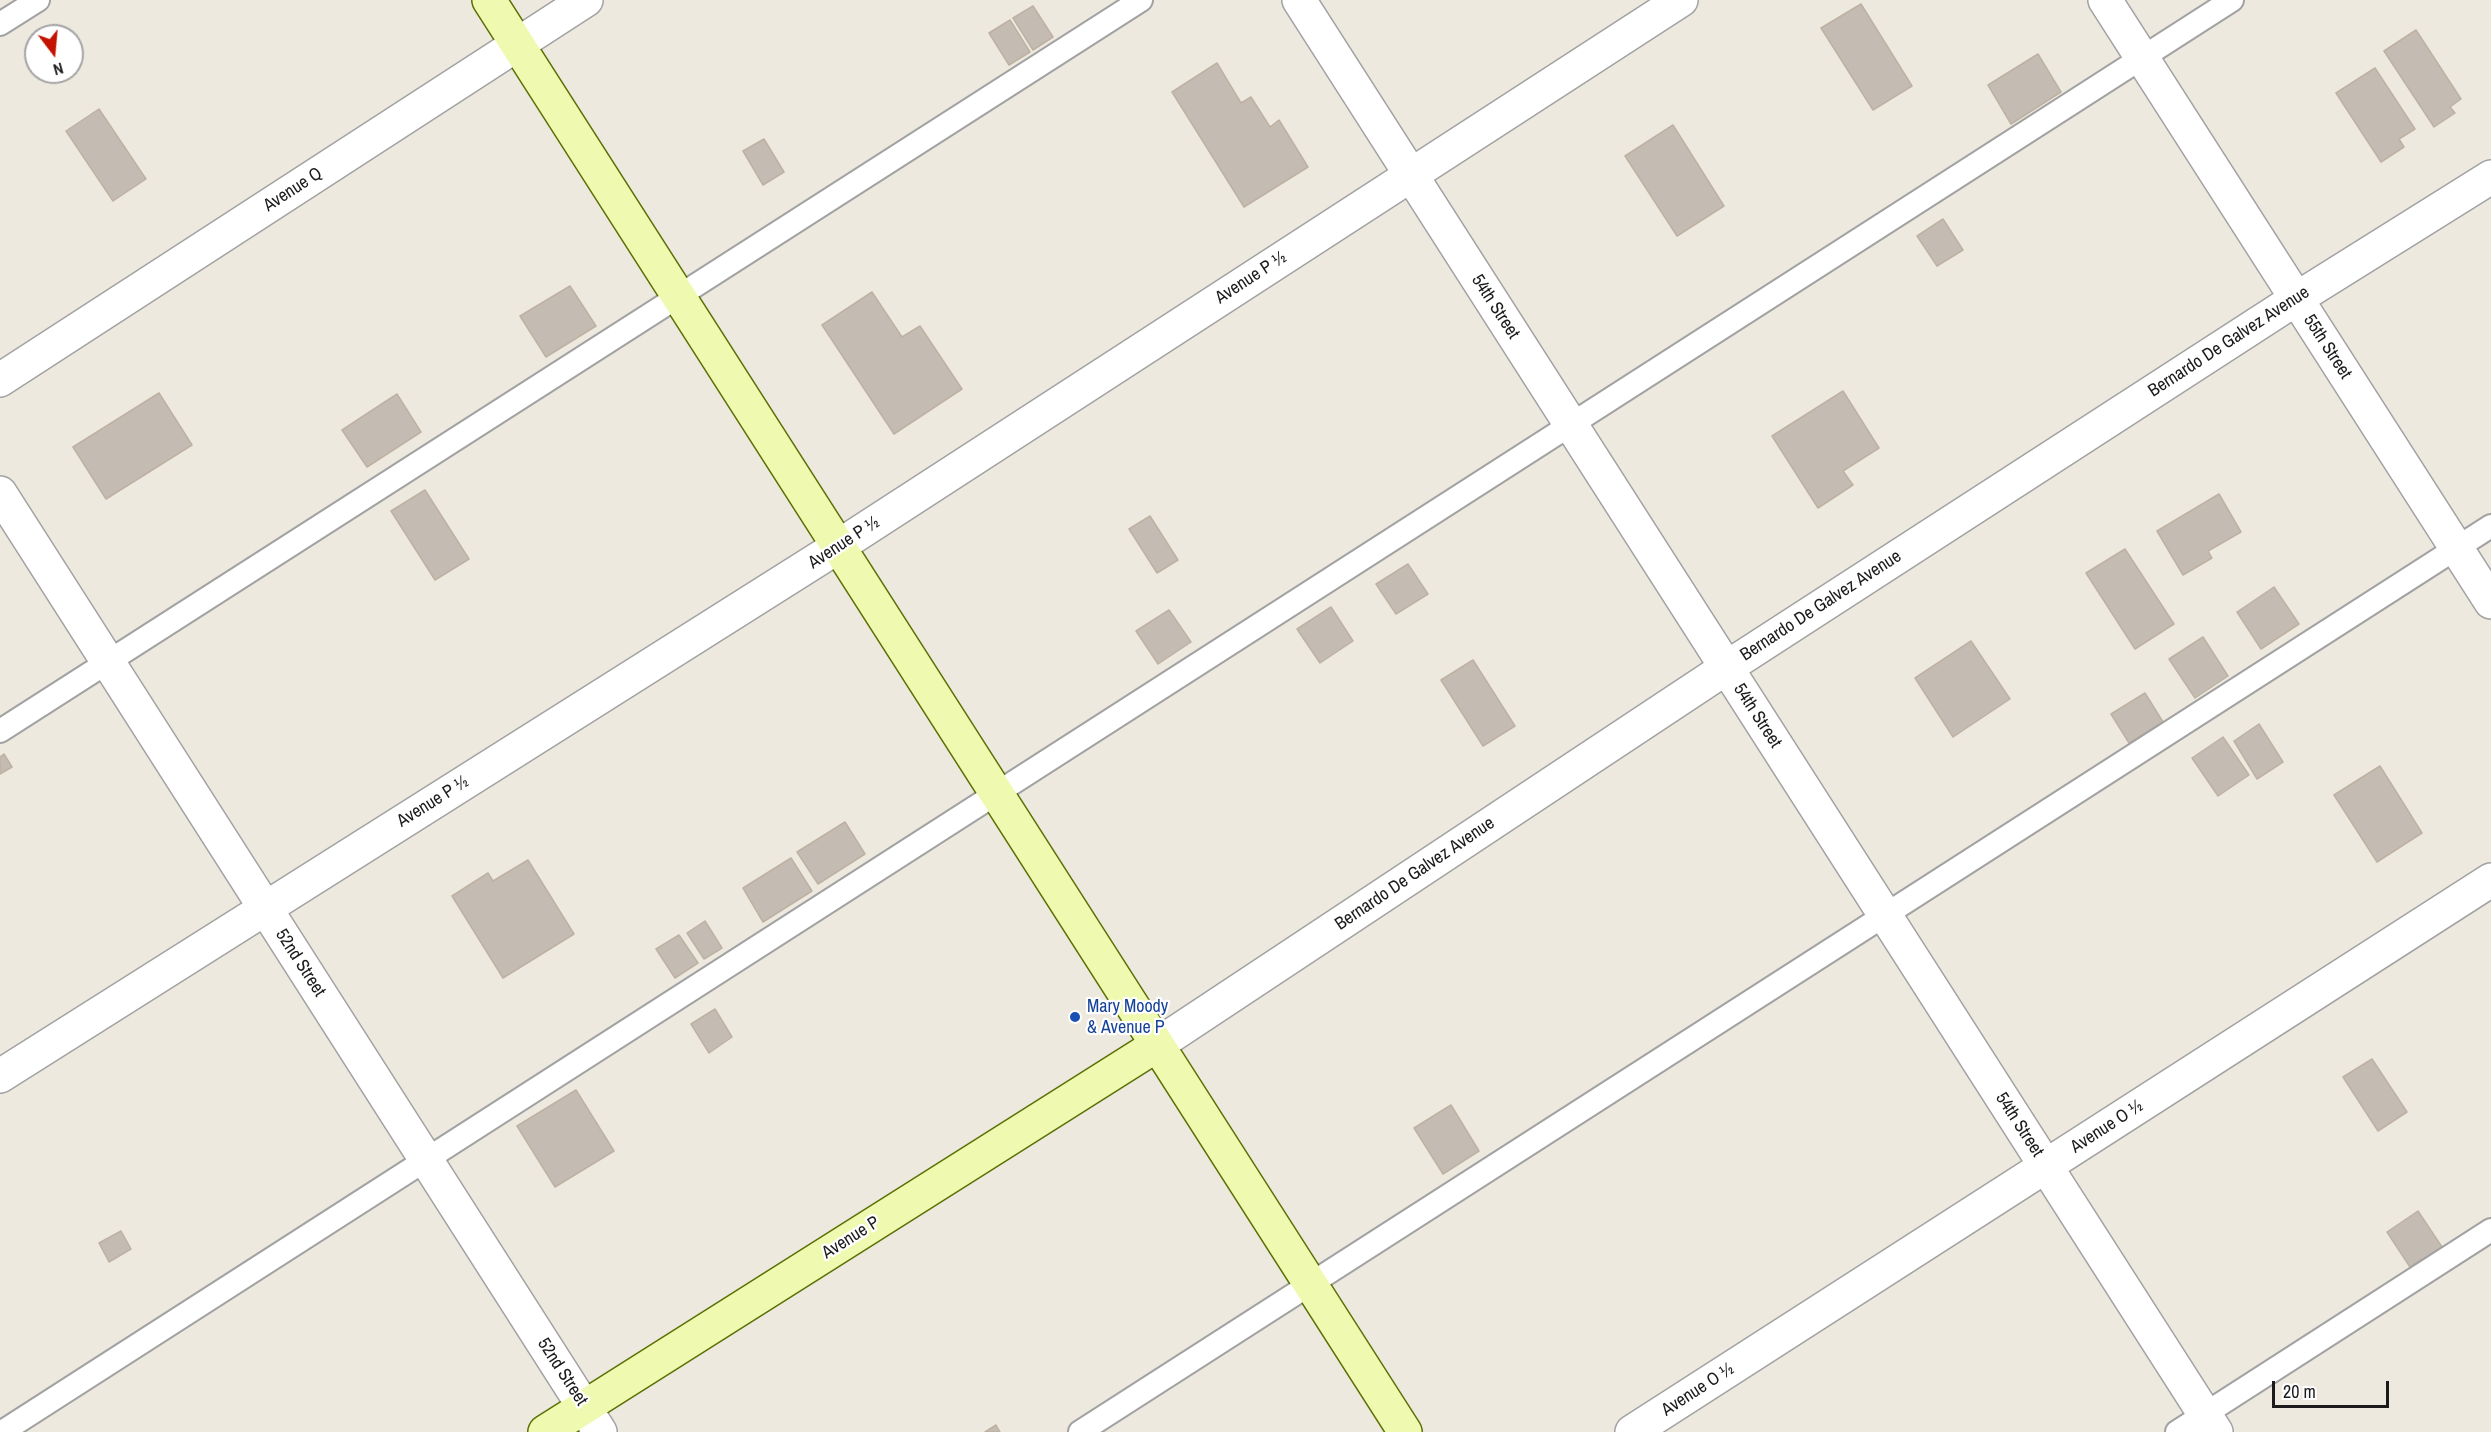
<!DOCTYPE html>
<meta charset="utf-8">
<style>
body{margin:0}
#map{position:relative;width:2491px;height:1432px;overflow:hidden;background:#ede9df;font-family:"Archivo Narrow",sans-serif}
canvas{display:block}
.north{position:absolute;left:24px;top:24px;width:60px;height:60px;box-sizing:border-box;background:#fff;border:2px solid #a4a4a4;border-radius:50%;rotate:164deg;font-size:16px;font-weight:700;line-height:24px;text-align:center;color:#1b1b1b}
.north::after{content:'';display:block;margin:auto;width:21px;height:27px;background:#c51200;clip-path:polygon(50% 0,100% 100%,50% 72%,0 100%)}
.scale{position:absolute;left:2272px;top:1381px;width:117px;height:27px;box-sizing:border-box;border:3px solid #1b1b1b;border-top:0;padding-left:8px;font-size:18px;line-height:21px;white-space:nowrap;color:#1b1b1b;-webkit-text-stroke:4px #fff;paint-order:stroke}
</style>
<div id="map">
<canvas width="2491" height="1432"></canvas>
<div class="north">N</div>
<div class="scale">20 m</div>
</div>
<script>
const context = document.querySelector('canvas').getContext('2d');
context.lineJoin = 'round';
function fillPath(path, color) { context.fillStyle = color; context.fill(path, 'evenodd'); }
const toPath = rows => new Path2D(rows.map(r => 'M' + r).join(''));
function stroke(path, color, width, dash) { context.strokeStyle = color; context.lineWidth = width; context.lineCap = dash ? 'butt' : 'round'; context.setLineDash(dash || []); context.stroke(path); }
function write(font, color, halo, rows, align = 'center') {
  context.font = font + ' "Archivo Narrow",sans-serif'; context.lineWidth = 4.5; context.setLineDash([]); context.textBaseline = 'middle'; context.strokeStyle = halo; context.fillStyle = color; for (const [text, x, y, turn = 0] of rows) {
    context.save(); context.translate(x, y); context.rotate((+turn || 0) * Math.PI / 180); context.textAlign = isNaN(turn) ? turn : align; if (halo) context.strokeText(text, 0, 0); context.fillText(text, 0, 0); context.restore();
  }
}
const building = toPath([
 [1861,4,1912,86,1873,110,1821,28,1861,4],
 [1033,6,1053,37,1033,50,1013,18,1033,6],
 [1010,20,1030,52,1009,65,989,33,1010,20],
 [2416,30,2461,99,2450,107,2455,113,2434,127,2384,51,2416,30],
 [2038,54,2061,92,2011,124,1988,85,2038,54],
 [1217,63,1241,103,1251,97,1270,127,1279,120,1308,167,1244,207,1172,92,1217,63],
 [2375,68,2415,129,2399,139,2404,147,2381,162,2336,93,2375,68],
 [99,109,146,179,113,201,66,131,99,109],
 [1673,125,1724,206,1677,236,1625,156,1673,125],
 [764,139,784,172,763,185,743,151,764,139],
 [1943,219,1963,250,1937,266,1917,236,1943,219],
 [570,286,596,326,546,357,520,316,570,286],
 [872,292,902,337,920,326,962,389,894,434,822,325,872,292],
 [1843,391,1879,448,1843,471,1853,485,1818,508,1772,436,1843,391],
 [159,393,192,445,106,499,73,447,159,393],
 [397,394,421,432,367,467,342,430,397,394],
 [425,490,469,559,435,580,391,511,425,490],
 [2219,494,2241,532,2208,551,2212,558,2183,575,2157,531,2219,494],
 [1150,516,1178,560,1157,573,1129,529,1150,516],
 [2125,549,2174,624,2135,649,2086,573,2125,549],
 [1408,564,1428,594,1396,614,1376,584,1408,564],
 [2274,587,2299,624,2261,649,2237,612,2274,587],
 [1331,607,1353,641,1320,663,1297,629,1331,607],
 [1169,610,1191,642,1158,664,1136,631,1169,610],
 [2203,637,2228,676,2195,698,2169,659,2203,637],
 [1971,641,2010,699,1953,737,1915,678,1971,641],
 [1473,660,1515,726,1483,746,1441,680,1473,660],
 [2145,693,2163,722,2129,743,2111,714,2145,693],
 [2259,724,2283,762,2257,779,2234,741,2259,724],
 [2223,737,2249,775,2218,796,2192,758,2223,737],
 [4,754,12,767,0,774,0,757,4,754],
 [2380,766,2422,833,2377,862,2334,795,2380,766],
 [845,822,865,854,818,884,797,852,845,822],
 [791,858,812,891,763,922,743,888,791,858],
 [528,860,574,934,503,978,452,896,488,873,493,881,528,860],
 [705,921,722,948,704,959,687,933,705,921],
 [679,935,698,963,675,978,656,949,679,935],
 [715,1009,732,1037,709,1053,691,1024,715,1009],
 [2372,1059,2407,1112,2378,1131,2343,1077,2372,1059],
 [576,1090,614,1151,555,1187,517,1126,576,1090],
 [1451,1105,1479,1151,1443,1174,1414,1128,1451,1105],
 [2418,1211,2442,1247,2410,1267,2387,1232,2418,1211],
 [121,1231,131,1249,109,1262,99,1243,121,1231],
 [996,1425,1000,1432,985,1432,996,1425]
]);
fillPath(building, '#c4bcb3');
stroke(building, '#beb1a2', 1.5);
const service = toPath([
 [0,24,38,0],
 [0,731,1141,0],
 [2,1432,2232,0],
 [1080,1432,2491,526],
 [2177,1432,2491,1230]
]);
const minor = toPath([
 [1299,0,2216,1432],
 [2105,0,2491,602],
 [0,493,600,1432],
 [1157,1045,1726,668,2296,299,2491,177],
 [0,1076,839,546,1681,0],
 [1632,1432,2491,880]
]);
const tertiary = toPath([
 [0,380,586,0]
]);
const secondary = toPath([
 [489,0,1405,1432],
 [545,1432,1157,1045]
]);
stroke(service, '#a2a2a2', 26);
stroke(minor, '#a2a2a2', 36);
stroke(tertiary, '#a2a2a2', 36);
stroke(secondary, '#5a7003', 36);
stroke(service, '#fff', 22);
stroke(minor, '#fff', 33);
stroke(tertiary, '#fff', 33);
stroke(secondary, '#effab0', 33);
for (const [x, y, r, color] of [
 [1075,1017,6,"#1a4fb4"]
]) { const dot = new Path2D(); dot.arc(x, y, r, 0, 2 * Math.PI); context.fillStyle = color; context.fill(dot); stroke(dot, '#fff', 2); }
write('18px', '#1b1b1b', '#fff', [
 ["Avenue Q",293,190,-33],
 ["Avenue P ½",1251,278,-33],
 ["54th Street",1495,307,57],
 ["Bernardo De Galvez Avenue",2229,342,-33],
 ["55th Street",2327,347,57],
 ["Avenue P ½",844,543,-33],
 ["Bernardo De Galvez Avenue",1821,606,-33],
 ["54th Street",1757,716,57],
 ["Avenue P ½",433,802,-32],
 ["Bernardo De Galvez Avenue",1415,874,-34],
 ["52nd Street",300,963,57],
 ["54th Street",2019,1125,57],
 ["Avenue O ½",2107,1127,-33],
 ["Avenue P",851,1238,-32],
 ["52nd Street",562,1372,57],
 ["Avenue O ½",1698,1390,-33]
]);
write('18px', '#164399', '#fff', [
 ["Mary Moody",1087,1007],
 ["& Avenue P",1087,1028]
], 'left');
</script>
